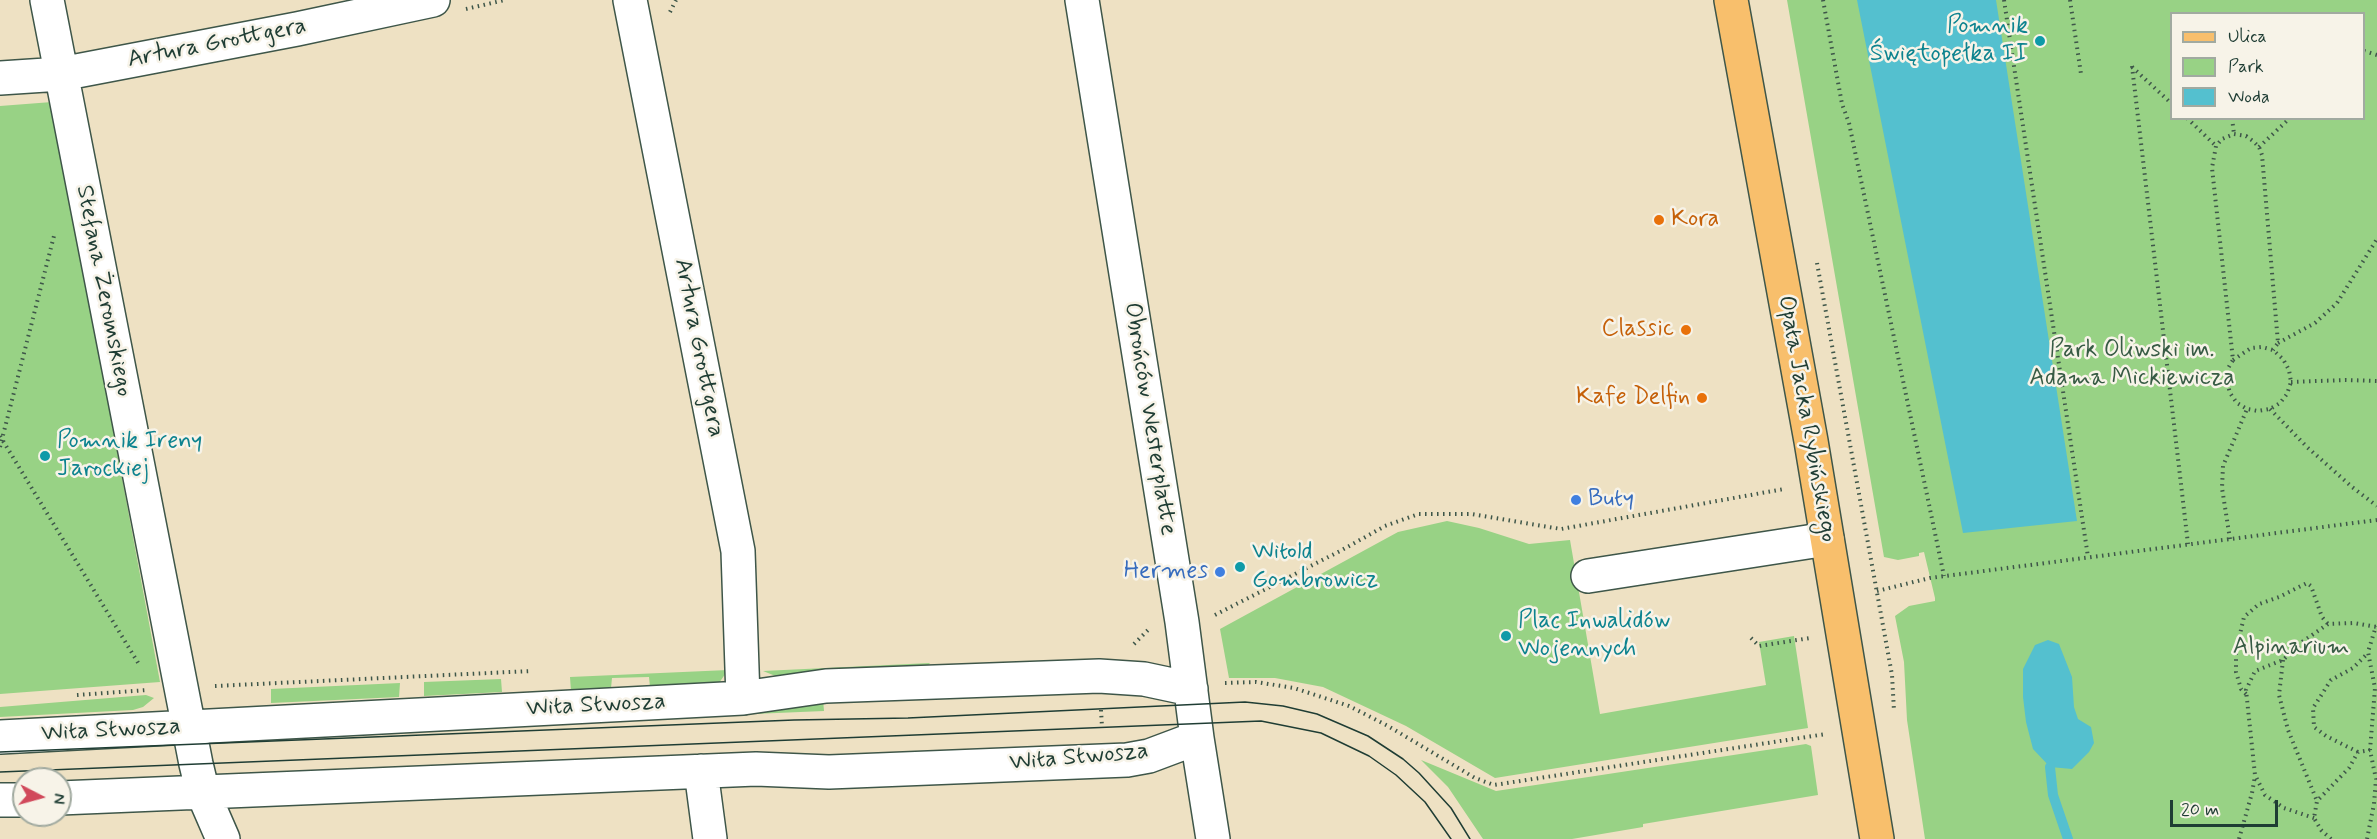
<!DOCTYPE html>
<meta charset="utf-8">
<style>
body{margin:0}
#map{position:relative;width:2377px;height:839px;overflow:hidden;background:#eee1c3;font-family:Mynerve,sans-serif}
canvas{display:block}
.legend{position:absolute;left:2170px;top:12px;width:195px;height:108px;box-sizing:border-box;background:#f7f3e8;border:2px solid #a1aaa0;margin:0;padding:8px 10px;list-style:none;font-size:18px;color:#1f3d34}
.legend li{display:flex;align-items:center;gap:12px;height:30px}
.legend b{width:30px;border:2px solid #a1aaa0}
.north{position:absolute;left:12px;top:767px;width:60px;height:60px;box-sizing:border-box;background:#f7f3e8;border:2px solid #a1aaa0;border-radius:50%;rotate:96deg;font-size:16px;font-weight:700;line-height:24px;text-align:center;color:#1f3d34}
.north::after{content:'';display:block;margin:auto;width:21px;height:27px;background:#d1495b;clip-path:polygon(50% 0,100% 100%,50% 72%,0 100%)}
.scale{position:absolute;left:2170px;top:800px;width:108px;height:27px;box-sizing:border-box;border:3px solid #1f3d34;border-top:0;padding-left:8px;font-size:18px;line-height:21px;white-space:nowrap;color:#1f3d34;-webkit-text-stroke:4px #f7f3e8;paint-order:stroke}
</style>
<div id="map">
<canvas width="2377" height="839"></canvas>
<ul class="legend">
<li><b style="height:8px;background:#f8bf6c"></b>Ulica</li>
<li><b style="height:16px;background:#98d285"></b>Park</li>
<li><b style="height:16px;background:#54c0cf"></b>Woda</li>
</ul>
<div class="north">N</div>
<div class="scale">20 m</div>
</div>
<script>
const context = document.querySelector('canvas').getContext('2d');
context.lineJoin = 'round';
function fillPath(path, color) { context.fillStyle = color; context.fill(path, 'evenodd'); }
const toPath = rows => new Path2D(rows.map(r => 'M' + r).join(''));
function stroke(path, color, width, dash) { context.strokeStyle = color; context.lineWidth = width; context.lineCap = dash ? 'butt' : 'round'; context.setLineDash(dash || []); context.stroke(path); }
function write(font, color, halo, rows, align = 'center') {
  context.font = font + ' Mynerve,sans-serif'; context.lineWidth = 5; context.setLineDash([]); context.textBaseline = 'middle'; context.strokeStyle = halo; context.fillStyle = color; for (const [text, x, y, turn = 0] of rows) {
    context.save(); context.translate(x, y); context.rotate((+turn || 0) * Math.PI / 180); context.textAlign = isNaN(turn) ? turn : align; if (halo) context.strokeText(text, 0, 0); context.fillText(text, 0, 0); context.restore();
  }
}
fillPath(toPath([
 [1787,0,2377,0,2377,839,1925,839,1907,720,1904,662,1895,616,1909,606,1935,601,1935,598,1924,552,1919,553,1919,556,1898,560,1884,557],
 [2172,14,2364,14,2364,118,2172,118],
 [52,102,160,682,0,694,0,106],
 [1447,521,1479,528,1529,544,1570,540,1600,714,1766,685,1759,642,1794,636,1808,728,1495,778,1406,726,1323,687,1275,678,1229,678,1220,629,1398,532],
 [930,663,922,672,783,679,763,671],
 [728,670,719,683,711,684,650,687,649,677,612,678,611,688,571,691,570,677],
 [501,679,502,692,424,696,424,682],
 [400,683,399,697,271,703,271,689],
 [146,695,154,698,143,707,133,710,0,717,0,707],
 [823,699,824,711,753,714],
 [1806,744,1811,746,1818,795,1643,824,1643,827,1572,839,1483,839,1448,787,1421,760,1496,791]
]), '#98d285');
fillPath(toPath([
 [1857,0,1996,0,2077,521,1963,533],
 [2048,640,2059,644,2072,677,2074,707,2078,719,2091,727,2094,743,2089,752,2072,769,2050,767,2033,749,2026,722,2023,697,2023,669,2035,645]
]), '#54c0cf');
stroke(toPath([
 [2050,767,2053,795,2068,839]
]), '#54c0cf', 10);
const minor = toPath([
 [47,0,196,764,203,793,223,839],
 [630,0,738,551,743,698],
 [1082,0,1182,622,1197,738,1213,839],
 [0,78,61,74,297,29,433,0],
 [1588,576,1827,539],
 [0,737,743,698,826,686,1099,676,1144,679,1191,689],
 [701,771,710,839],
 [60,798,756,769,829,772,1127,760,1149,756,1197,738],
 [0,800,24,800]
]);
const major = toPath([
 [1731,0,1811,441,1877,839]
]);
stroke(minor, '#3e5649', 36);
stroke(major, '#3e5649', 36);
stroke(toPath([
 [1823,0,1842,104,1849,123,1944,576],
 [2004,0,2088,557],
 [2070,0,2081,74],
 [466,9,505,0],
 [670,12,676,0],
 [2364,51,2377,55],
 [2132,66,2188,544],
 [2132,67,2172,104],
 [2187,118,2216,146],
 [2232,118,2234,134],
 [2259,147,2290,118],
 [1817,263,1892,675,1894,711],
 [2278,343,2315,323,2337,303,2377,239],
 [2233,360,2251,348,2262,347,2273,350,2283,359,2289,370,2291,382,2287,394,2280,403,2270,409,2258,411,2247,409,2237,403,2230,393,2227,382,2227,370,2233,360,2212,168,2216,146,2222,139,2234,134,2246,136,2253,141,2259,147,2262,155,2278,343,2273,350],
 [2291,382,2345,380,2377,381],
 [2270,409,2307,447,2352,487,2377,506],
 [0,436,140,666],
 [0,447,55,232],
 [2230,539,2222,488,2223,466,2247,409],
 [1877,591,1930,578,2377,520],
 [1215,615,1342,550,1385,526,1419,514,1471,514,1561,529,1784,489],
 [1751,638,1759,646,1810,638],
 [1134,644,1148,630],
 [2283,660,2279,695,2288,730,2317,801],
 [1225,683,1256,682,1294,688,1349,706,1388,726,1475,778,1494,785,1826,734],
 [215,686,531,671],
 [2246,694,2241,689,2236,672,2236,651,2244,617,2259,604,2279,597,2307,583,2311,586,2322,617,2328,624],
 [77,695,148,690],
 [1101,710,1102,727],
 [2358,752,2326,736,2314,727,2313,708,2331,680,2353,668,2368,653],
 [2314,818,2284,808,2265,795,2255,775,2246,690,2255,671,2283,660,2302,642,2328,624,2354,623,2377,627],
 [2239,839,2252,793,2255,776],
 [2331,839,2321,830,2314,818,2317,801,2349,768,2358,752,2370,750],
 [2367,839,2374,804,2376,779,2370,750,2375,688,2368,652,2376,626]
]), '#3e5649', 4, [1.5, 4.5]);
stroke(minor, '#fff', 33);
stroke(major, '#f8bf6c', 33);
stroke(toPath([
 [0,752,794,720,908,718,1245,702,1283,706,1317,714,1368,736,1403,759,1419,773,1451,808,1470,839],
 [0,772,1261,721,1321,733,1369,756,1396,775,1425,802,1451,839]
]), '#1f3d34', 1.5);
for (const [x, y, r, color] of [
 [2040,41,6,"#0f9aa8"],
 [1659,220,6,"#e8710a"],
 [1686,330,6,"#e8710a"],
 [1702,398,6,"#e8710a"],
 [45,456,6,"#0f9aa8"],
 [1576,500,6,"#3f7fe0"],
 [1240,567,6,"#0f9aa8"],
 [1220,572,6,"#3f7fe0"],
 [1506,636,6,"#0f9aa8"]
]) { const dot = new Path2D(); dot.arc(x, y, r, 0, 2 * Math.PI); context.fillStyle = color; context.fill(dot); stroke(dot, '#f7f3e8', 2); }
write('24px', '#0d838f', '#f7f3e8', [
 ["Pomnik",2028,27,"right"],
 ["Świętopełka II",2028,55,"right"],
 ["Pomnik Ireny",57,442],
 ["Jarockiej",57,470],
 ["Witold",1252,553],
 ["Gombrowicz",1252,581],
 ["Plac Inwalidów",1518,622],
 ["Wojennych",1518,650]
], 'left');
write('24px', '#1f3d34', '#f7f3e8', [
 ["Artura Grottgera",217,44,-11],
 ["Stefana Żeromskiego",103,291,79],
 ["Artura Grottgera",698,348,79],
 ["Obrońców Westerplatte",1149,419,81],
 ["Opata Jacka Rybińskiego",1806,419,80],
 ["Wita Stwosza",596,706,-3],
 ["Wita Stwosza",111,731,-3],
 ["Wita Stwosza",1079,758,-5]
]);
write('24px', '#c56008', '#f7f3e8', [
 ["Kora",1671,220,"left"],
 ["Classic",1674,330],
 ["Kafe Delfin",1690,398]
], 'right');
write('24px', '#375b44', '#f7f3e8', [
 ["Park Oliwski im.",2132,351],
 ["Adama Mickiewicza",2132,379],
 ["Alpinarium",2291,648]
]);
write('24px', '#366cbe', '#f7f3e8', [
 ["Buty",1588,500],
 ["Hermes",1208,572,"right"]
], 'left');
</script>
